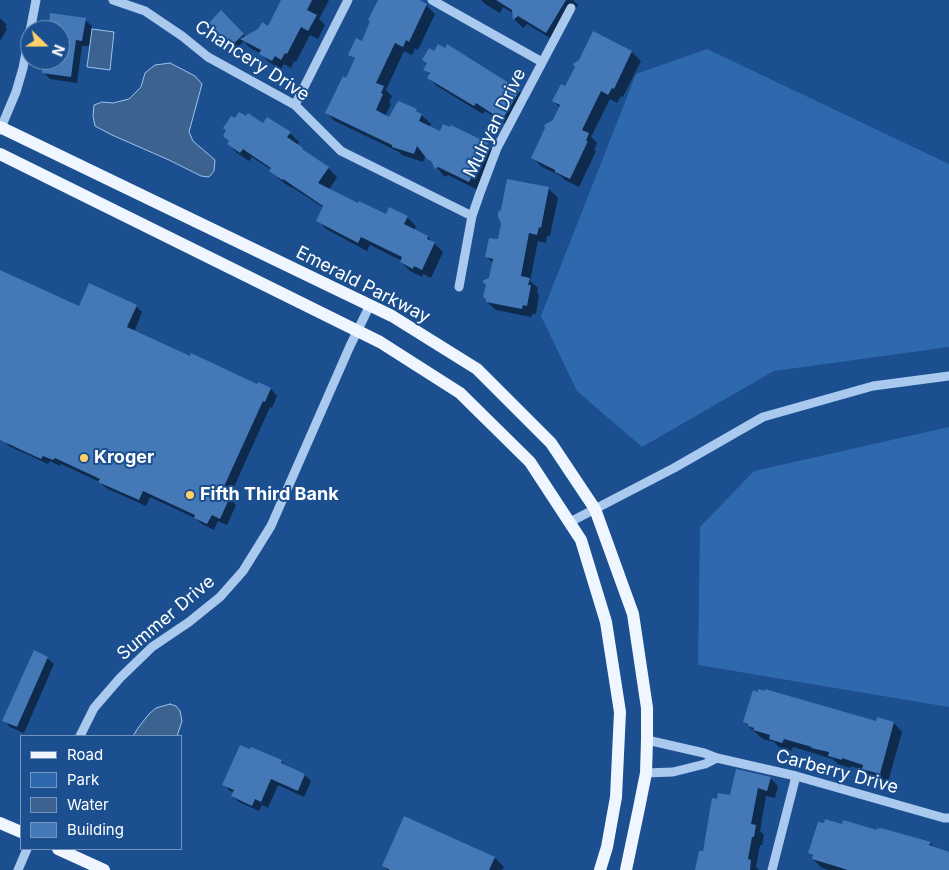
<!DOCTYPE html>
<style>
body{margin:0}
#map{position:relative;width:949px;height:870px;overflow:hidden;background:#1b4f8f;font-family:Inter,sans-serif}
canvas{display:block}
.legend{position:absolute;left:20px;top:735px;width:162px;height:115px;box-sizing:border-box;background:#1b4f8f;border:1px solid #7695bc;margin:0;padding:6px 9px;list-style:none;font-size:15px;color:#fff}
.legend li{display:flex;align-items:center;gap:10px;height:25px}
.legend b{width:25px;border:1px solid #7695bc}
.north{position:absolute;left:20px;top:20px;width:50px;height:50px;box-sizing:border-box;background:#1b4f8f;border:1px solid #7695bc;border-radius:50%;rotate:112deg;font-size:14px;font-weight:700;line-height:20px;text-align:center;color:#fff}
.north::after{content:'';display:block;margin:auto;width:18px;height:22px;background:#ffd166;clip-path:polygon(50% 0,100% 100%,50% 72%,0 100%)}
</style>
<div id="map">
<canvas width="949" height="870"></canvas>
<ul class="legend">
<li><b style="height:6px;background:#f0f6ff"></b>Road</li>
<li><b style="height:14px;background:#2e69ad"></b>Park</li>
<li><b style="height:14px;background:#3c6290"></b>Water</li>
<li><b style="height:14px;background:#4478b7"></b>Building</li>
</ul>
<div class="north">N</div>
</div>
<script>
const context = document.querySelector('canvas').getContext('2d');
context.lineJoin = 'round';
function fillPath(path, color) { context.fillStyle = color; context.fill(path, 'evenodd'); }
const toPath = rows => new Path2D(rows.map(r => 'M' + r).join(''));
function stroke(path, color, width, dash) { context.strokeStyle = color; context.lineWidth = width; context.lineCap = dash ? 'butt' : 'round'; context.setLineDash(dash || []); context.stroke(path); }
function write(font, color, halo, rows, align = 'center') {
  context.font = font + ' Inter,sans-serif'; context.lineWidth = 4; context.setLineDash([]); context.textBaseline = 'middle'; context.strokeStyle = halo; context.fillStyle = color; for (const [text, x, y, turn = 0] of rows) {
    context.save(); context.translate(x, y); context.rotate((+turn || 0) * Math.PI / 180); context.textAlign = isNaN(turn) ? turn : align; if (halo) context.strokeText(text, 0, 0); context.fillText(text, 0, 0); context.restore();
  }
}
fillPath(toPath([
 [707,49,949,164,949,347,774,371,642,447,577,391,541,316,636,74],
 [949,427,949,707,698,665,700,527,754,471]
]), '#2e69ad');
const water = toPath([
 [92,29,114,32,110,70,87,67,92,29],
 [170,63,195,76,202,84,189,132,193,141,215,160,214,171,209,177,201,176,169,160,112,135,95,126,93,116,94,105,102,102,113,103,129,99,141,87,145,73,155,65,170,63],
 [170,704,176,706,180,711,182,721,177,736,133,736,138,728,149,714,156,708,170,704]
]);
fillPath(water, '#3c6290');
stroke(water, '#9cc4f0', 1);
fillPath(toPath([
 [283,0,329,0,319,19,325,25,318,39,310,35,296,62,294,61,291,68,284,64,281,69,269,62,260,53,250,48,244,41,236,49,210,23,221,12,246,37,269,27],
 [381,0,416,0,426,5,435,14,418,50,415,48,412,55,404,51,386,90,392,96,389,102,391,104,385,116,389,118,416,110,431,124,429,128,440,133,487,144,496,153,478,190,448,175,445,177,426,155,423,162,402,155,399,152,335,121,326,112,346,80,356,60,350,54,362,43],
 [481,0,573,0,578,5,555,41,527,24,523,28,514,19,513,13,503,7,500,13,485,4],
 [0,18,7,25,5,27,7,29,0,41],
 [85,20,92,26,89,46,82,46,77,83,50,79,43,72,45,60,60,60,60,30,49,30],
 [593,33,632,52,641,61,623,97,621,96,617,103,610,99,591,137,597,143,594,150,596,151,579,187,565,180,561,176,542,167,533,158,560,108,554,101,566,88],
 [425,69,519,91,528,100,511,127,485,111,483,114,437,86,429,78,430,75],
 [263,125,290,133,299,142,297,145,307,154,328,168,337,177,329,190,386,216,407,217,416,226,414,230,428,237,443,252,431,278,423,274,422,277,410,271,401,262,402,261,370,245,367,251,326,229,318,220,324,208,292,187,292,188,280,180,271,171,272,170,261,163,252,157,249,161,237,153,228,144,230,142,224,136],
 [508,181,549,189,558,198,550,236,547,236,546,243,538,241,530,281,538,288,537,293,539,295,536,314,532,314,531,317,496,310,487,302,493,263,487,257,499,241,502,224,502,210],
 [0,271,80,307,136,306,142,312,134,332,190,357,258,385,259,384,271,389,277,396,272,408,270,407,229,498,236,505,227,525,218,521,214,530,202,524,195,518,150,497,146,506,106,488,100,482,61,464,60,466,50,461,48,464,9,446,5,442,0,440],
 [47,658,54,664,24,733,10,727,4,720],
 [744,722,894,723,902,732,888,782,872,778,866,771,851,766,851,768,838,764,833,759,822,756,820,755,793,747,791,751,779,747,774,742,763,739,758,735],
 [251,751,281,761,286,766,305,775,311,781,304,797,278,785,268,808,262,805,259,811,239,802,232,796,234,792,230,791,224,784],
 [770,778,778,786,775,798,766,796,760,831,764,835,762,845,760,845,756,867,759,870,698,870,704,853,730,796],
 [405,818,495,858,504,867,502,870,387,870,383,866],
 [878,832,930,843,936,849,949,853,949,870,829,870,822,868,813,859,814,857,810,853]
]), '#0007');
fillPath(toPath([
 [281,0,312,0,307,10,317,15,308,31,301,27,287,54,285,53,281,60,275,56,272,61,259,54,261,50,240,39,258,29,262,22,268,26],
 [378,0,419,0,427,4,409,42,406,40,403,47,395,43,376,83,384,86,381,93,383,94,376,110,389,117,398,101,401,102,417,109,416,111,422,114,419,121,440,131,443,124,450,127,451,125,488,143,469,182,438,167,435,169,431,161,427,159,417,146,414,154,392,147,392,145,325,113,343,76,346,78,355,58,348,55,356,38,362,41,370,21,368,20],
 [496,0,566,0,546,33,518,16,513,20,512,10],
 [221,10,244,34,231,46,209,23],
 [50,13,86,18,82,41,76,40,71,77,42,73,44,60,60,60,60,30,48,30],
 [593,31,632,51,614,89,612,88,608,95,601,91,582,130,589,133,586,141,588,141,570,179,555,172,555,170,531,158,545,128,544,125,553,120,560,105,552,101,561,84,565,86,575,67,573,64,579,60],
 [438,44,445,48,447,44,520,90,502,120,476,103,474,106,427,78,430,73,423,70,427,63,422,60,429,48,434,51],
 [239,112,246,116,248,113,263,123,267,117,291,132,287,137,303,148,302,149,329,167,318,183,358,203,359,201,386,214,389,207,408,216,404,224,428,236,427,239,435,242,422,270,414,266,413,269,400,262,402,257,361,237,358,243,316,221,323,206,283,179,282,180,269,171,271,168,250,154,243,149,240,153,227,144,229,141,223,136,226,130,223,128,231,116,235,118],
 [507,179,549,187,541,228,539,227,537,235,529,233,521,276,530,278,528,285,531,285,527,306,523,305,522,309,486,302,486,299,483,297,486,285,482,281,489,278,493,259,485,257,489,238,498,239,501,224,498,216,498,212,501,210],
 [0,270,79,306,89,283,137,305,127,327,190,356,191,353,257,384,258,382,271,388,265,402,263,401,221,493,230,497,220,519,212,515,207,524,194,518,195,515,143,491,139,500,98,482,100,479,55,458,53,460,43,456,41,459,0,440],
 [34,650,48,657,17,727,2,721],
 [758,689,765,691,765,689,876,721,877,717,894,722,880,774,862,769,863,765,842,758,842,760,828,756,829,752,811,748,812,747,784,739,782,743,769,739,770,735,753,730,754,728,748,726,748,724,743,722,753,690,758,692],
 [240,745,250,749,251,747,282,760,281,763,305,774,298,791,271,779,261,802,255,799,252,806,231,796,234,790,222,785],
 [736,769,771,777,767,791,758,788,751,824,756,825,754,837,752,837,748,859,751,860,750,870,695,870,699,851,703,851,712,798,717,799,718,793,730,795],
 [404,816,495,857,489,870,390,870,382,866],
 [825,819,842,824,843,820,877,830,877,828,880,829,881,828,931,842,929,845,949,852,949,870,848,870,812,859,813,855,808,853,818,822,824,823]
]), '#4478b7');
stroke(toPath([
 [113,0,145,11,182,36,208,57,295,105,341,151,472,216],
 [432,0,542,62],
 [295,105,348,0],
 [0,130,16,92,23,68,36,0],
 [459,287,472,216,480,193,497,148,571,8],
 [570,522,674,468,763,417,873,386,949,376],
 [80,736,94,708,120,678,152,647,189,622,220,597,243,571,271,526,350,346,370,305],
 [647,740,704,753,717,758,796,776,944,818,949,818],
 [646,773,673,772,705,764,717,758],
 [18,870,27,849],
 [772,870,796,776]
]), '#a9c9ee', 9);
stroke(toPath([
 [0,127,392,316,477,369,551,443,595,509,633,614,647,708,647,740,646,773,639,808,626,870],
 [0,154,380,342,460,393,530,462,581,540,606,622,620,712,616,797,607,847,600,870],
 [0,823,21,832],
 [58,849,104,870]
]), '#f0f6ff', 12);
for (const [x, y, r, color] of [
 [84,458,5,"#ffd166"],
 [190,495,5,"#ffd166"]
]) { const dot = new Path2D(); dot.arc(x, y, r, 0, 2 * Math.PI); context.fillStyle = color; context.fill(dot); stroke(dot, '#1b4f8f', 2); }
write('18px', '#fff', '#1b4f8f', [
 ["Chancery Drive",252,61,33],
 ["Mulryan Drive",495,123,-64],
 ["Emerald Parkway",363,285,27],
 ["Summer Drive",166,618,-40],
 ["Carberry Drive",837,772,15]
]);
write('bold 18px', '#fff', '#1b4f8f', [
 ["Kroger",94,458],
 ["Fifth Third Bank",200,495]
], 'left');
</script>
